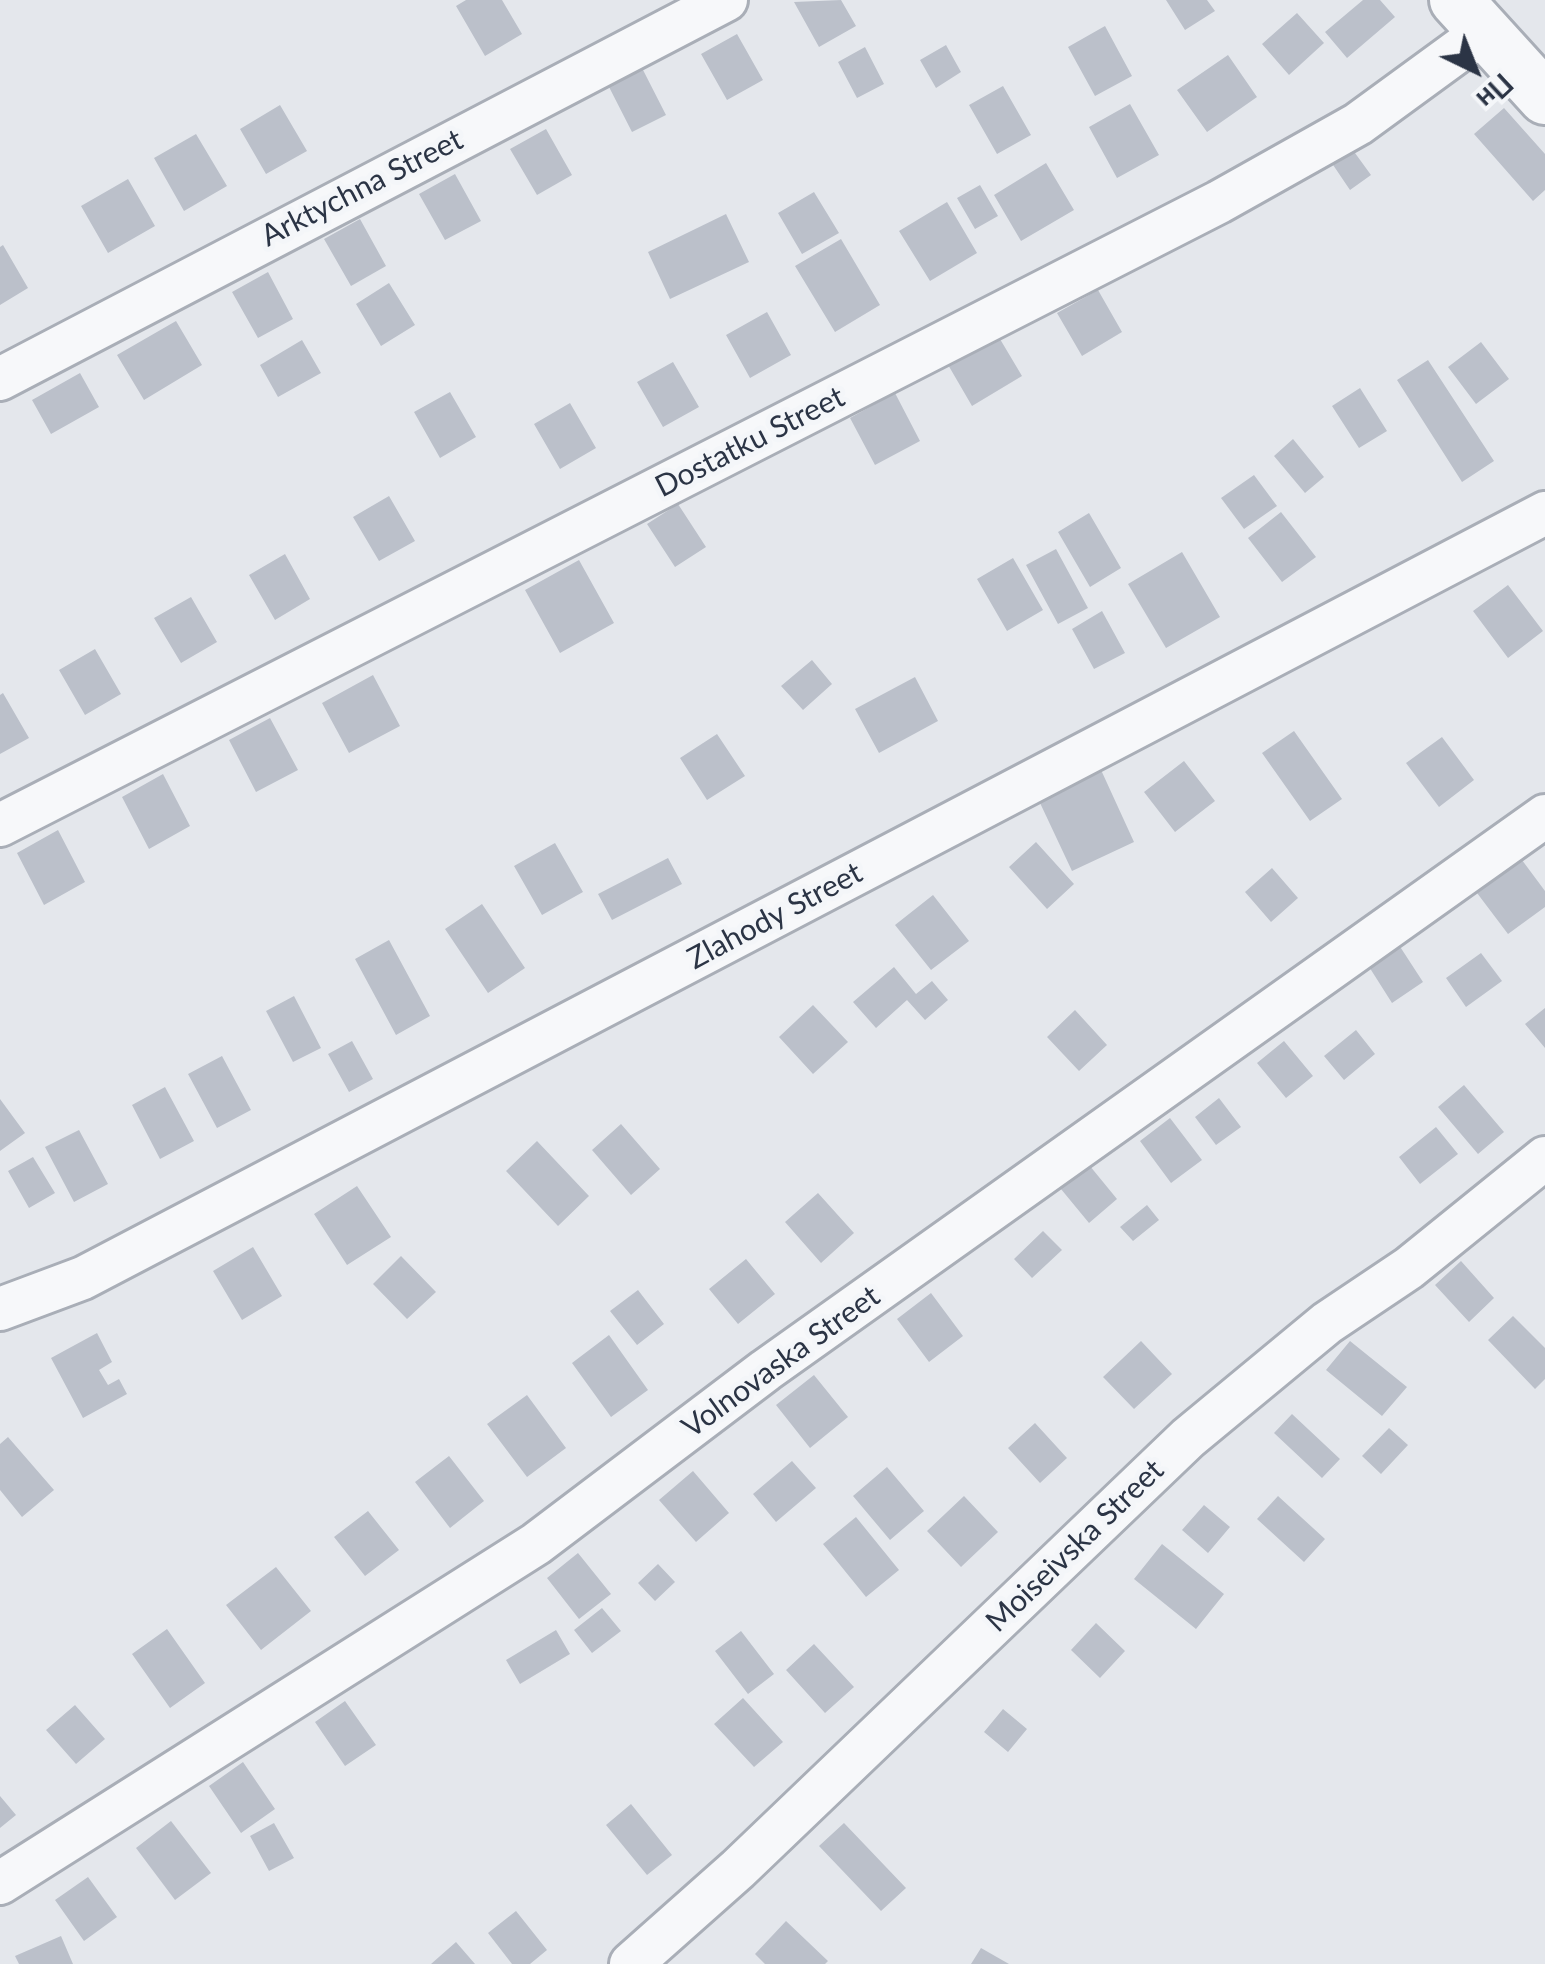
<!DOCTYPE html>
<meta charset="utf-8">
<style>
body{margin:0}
#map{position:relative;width:1545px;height:1964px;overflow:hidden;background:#e4e7ec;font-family:Lato,sans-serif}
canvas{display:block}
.north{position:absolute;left:1425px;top:20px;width:100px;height:100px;-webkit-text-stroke:8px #f4f6f9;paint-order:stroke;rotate:137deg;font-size:28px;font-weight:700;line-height:40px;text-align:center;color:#2b3445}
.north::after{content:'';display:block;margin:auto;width:35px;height:45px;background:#2b3445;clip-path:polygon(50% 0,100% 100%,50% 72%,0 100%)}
</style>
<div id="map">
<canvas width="1545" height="1964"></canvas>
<div class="north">Пн</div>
</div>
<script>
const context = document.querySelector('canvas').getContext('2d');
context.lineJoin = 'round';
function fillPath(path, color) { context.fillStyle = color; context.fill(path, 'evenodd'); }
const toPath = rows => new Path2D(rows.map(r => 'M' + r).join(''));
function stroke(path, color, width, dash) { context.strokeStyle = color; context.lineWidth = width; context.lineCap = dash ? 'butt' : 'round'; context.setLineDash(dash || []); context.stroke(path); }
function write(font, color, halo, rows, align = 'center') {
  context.font = font + ' Lato,sans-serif'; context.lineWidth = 10; context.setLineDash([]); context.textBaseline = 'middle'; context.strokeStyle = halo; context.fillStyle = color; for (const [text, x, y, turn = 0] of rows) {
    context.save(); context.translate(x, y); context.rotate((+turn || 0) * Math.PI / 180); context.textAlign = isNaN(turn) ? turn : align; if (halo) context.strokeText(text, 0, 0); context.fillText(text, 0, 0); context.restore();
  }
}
fillPath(toPath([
 [466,0,502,0,522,34,485,56,456,6],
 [841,0,856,26,819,47,794,2],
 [1166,0,1207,0,1215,11,1185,30],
 [1363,0,1380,0,1395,17,1347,58,1325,32],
 [1297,13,1324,43,1289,75,1262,44],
 [1105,26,1132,76,1095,96,1068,47],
 [737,34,763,80,727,100,701,54],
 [946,45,961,72,936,88,920,60],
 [865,47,884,84,857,98,838,62],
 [1228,55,1257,97,1207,132,1177,90],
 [642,68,666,115,632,132,608,85],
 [1003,86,1031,135,997,154,969,105],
 [1130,104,1159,155,1117,178,1089,127],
 [280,105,307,151,266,174,240,129],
 [1504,108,1545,154,1545,190,1533,201,1474,134],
 [546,129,572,175,537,195,510,149],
 [196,134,227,186,184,211,154,158],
 [1347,142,1371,175,1350,190,1327,156],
 [1046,163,1074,210,1021,241,994,195],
 [455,174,481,221,445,240,419,194],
 [128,179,155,226,108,253,81,206],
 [980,185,998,216,975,229,957,198],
 [814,192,839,233,802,254,778,213],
 [947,202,977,253,930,281,899,231],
 [726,214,749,262,670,299,648,252],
 [360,219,386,266,351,286,324,239],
 [841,239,880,305,835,332,795,266],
 [3,245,28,288,0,305,0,247],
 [268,272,293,319,258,338,232,292],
 [389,283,415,325,381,346,356,304],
 [1098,290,1122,332,1082,356,1057,313],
 [767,312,791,355,750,378,726,335],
 [176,321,202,365,144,400,117,355],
 [997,334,1022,376,972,406,947,363],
 [302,340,321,373,278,397,260,365],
 [1481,342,1509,379,1476,404,1448,367],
 [1428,360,1494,461,1462,482,1397,380],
 [673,362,699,407,663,427,637,382],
 [80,373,99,407,51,434,32,400],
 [1360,388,1387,431,1359,448,1332,406],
 [450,392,476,437,440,458,414,412],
 [895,393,920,441,875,465,850,418],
 [570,403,596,448,560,469,534,424],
 [1293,439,1324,477,1305,493,1274,456],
 [1254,475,1277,506,1244,529,1221,498],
 [389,496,415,541,379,561,353,517],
 [678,504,706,547,675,567,647,524],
 [1281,512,1316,557,1282,582,1248,538],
 [1089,513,1121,568,1090,587,1058,532],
 [1056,549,1088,608,1058,624,1026,565],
 [1182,552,1220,617,1166,648,1128,584],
 [285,554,310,599,275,620,249,575],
 [1013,558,1043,610,1007,631,977,579],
 [579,560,614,623,560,653,525,590],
 [1508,585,1543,631,1508,658,1473,611],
 [191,597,217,642,181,663,154,618],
 [1102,611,1125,653,1094,669,1072,629],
 [95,649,121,694,85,715,59,670],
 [812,660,832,684,803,710,781,686],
 [373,675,400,726,349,753,322,703],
 [915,677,938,721,879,753,855,709],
 [3,693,29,738,0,754,0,695],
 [270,718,298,770,256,792,229,740],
 [1294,731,1342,799,1310,821,1262,753],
 [717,734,745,776,707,800,680,758],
 [1442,737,1474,780,1439,807,1406,763],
 [1096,759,1134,842,1072,871,1033,788],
 [1184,761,1215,801,1175,832,1144,792],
 [163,774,190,826,149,849,122,797],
 [58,830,85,882,44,905,17,853],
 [1036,842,1074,884,1047,909,1009,867],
 [555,843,583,892,542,915,514,866],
 [1519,856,1545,891,1545,907,1508,934,1474,889],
 [668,858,682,884,612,920,598,894],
 [1272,868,1298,898,1271,922,1245,892],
 [933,895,969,941,931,970,895,925],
 [482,904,525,968,488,993,445,929],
 [389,940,430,1016,396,1035,355,959],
 [1397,942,1423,982,1392,1003,1366,962],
 [1481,953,1502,981,1466,1007,1446,978],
 [894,967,916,994,932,981,948,1000,925,1020,907,1000,876,1028,853,1002],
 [294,996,321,1048,293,1062,266,1011],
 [813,1005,848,1042,813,1074,779,1037],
 [1545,1008,1545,1048,1525,1024],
 [1075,1010,1107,1045,1079,1071,1047,1037],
 [1356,1030,1375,1054,1344,1080,1324,1056],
 [352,1041,373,1079,349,1092,328,1054],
 [1284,1041,1313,1076,1286,1098,1257,1063],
 [222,1056,251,1110,217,1128,188,1074],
 [1464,1085,1504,1132,1478,1154,1438,1107],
 [165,1087,194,1141,160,1159,132,1105],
 [1219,1098,1241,1127,1216,1145,1195,1117],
 [0,1099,25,1133,0,1151],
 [1170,1118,1202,1160,1171,1183,1140,1141],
 [621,1124,660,1169,631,1195,592,1150],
 [1436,1127,1458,1154,1420,1184,1399,1157],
 [79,1130,108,1184,74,1202,45,1147],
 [537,1141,589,1196,558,1226,506,1171],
 [33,1157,55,1193,29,1208,8,1171],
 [1085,1160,1117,1199,1089,1223,1056,1183],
 [357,1186,391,1237,347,1265,314,1214],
 [818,1193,854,1233,821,1263,785,1222],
 [1147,1205,1159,1220,1133,1241,1120,1227],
 [1043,1231,1062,1250,1032,1278,1014,1259],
 [253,1247,282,1296,242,1320,213,1271],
 [401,1256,436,1292,407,1319,373,1284],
 [746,1259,775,1294,738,1324,709,1289],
 [1461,1261,1494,1298,1469,1322,1435,1285],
 [638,1290,664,1324,637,1345,610,1311],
 [931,1293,963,1336,929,1362,897,1319],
 [1513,1316,1545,1348,1545,1379,1535,1389,1488,1340],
 [97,1333,112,1362,99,1370,108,1385,119,1379,127,1394,83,1418,51,1358],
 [609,1335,648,1390,611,1417,572,1363],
 [1141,1341,1172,1374,1134,1409,1103,1377],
 [1350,1341,1407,1387,1382,1416,1326,1370],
 [814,1375,848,1417,810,1448,776,1405],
 [527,1395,566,1448,527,1477,487,1424],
 [1292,1414,1340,1459,1322,1478,1274,1433],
 [1035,1423,1067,1458,1040,1483,1008,1448],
 [1389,1428,1408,1445,1381,1474,1362,1456],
 [8,1437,54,1490,22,1517,0,1490,0,1444],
 [449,1456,484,1501,450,1528,415,1482],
 [792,1461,816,1488,776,1522,753,1494],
 [887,1467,924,1511,890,1540,853,1496],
 [693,1471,729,1513,696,1542,659,1500],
 [964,1496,998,1532,961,1567,927,1531],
 [1278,1496,1325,1539,1304,1562,1257,1519],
 [1204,1505,1230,1527,1208,1553,1182,1530],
 [368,1511,399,1550,365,1576,334,1537],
 [856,1517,899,1570,866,1597,823,1544],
 [1162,1544,1224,1594,1196,1629,1134,1579],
 [578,1553,611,1594,579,1619,547,1578],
 [658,1564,675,1582,655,1601,638,1583],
 [276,1567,311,1611,261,1650,226,1605],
 [602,1608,621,1631,592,1653,574,1630],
 [1096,1623,1125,1651,1100,1678,1071,1650],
 [167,1629,205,1683,170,1708,132,1654],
 [556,1630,570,1654,520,1684,506,1660],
 [741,1631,774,1674,748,1694,715,1651],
 [814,1644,854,1687,825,1713,786,1670],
 [743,1698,783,1742,754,1767,714,1724],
 [345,1701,376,1745,345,1766,315,1722],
 [75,1705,105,1739,76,1764,46,1730],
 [1003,1709,1027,1729,1008,1752,984,1732],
 [243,1762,275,1809,241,1833,209,1786],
 [0,1796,16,1815,0,1828],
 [631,1804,672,1855,647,1875,606,1825],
 [171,1821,211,1873,175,1900,136,1848],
 [274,1823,294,1858,269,1871,250,1836],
 [844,1823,906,1888,881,1911,819,1846],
 [88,1877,117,1917,84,1941,55,1900],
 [516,1911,547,1950,530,1964,512,1964,488,1933],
 [786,1921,828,1961,825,1964,765,1964,755,1954],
 [61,1936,73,1964,19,1964,15,1956],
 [456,1942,475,1964,431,1964],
 [981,1948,1009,1964,971,1964]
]), '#bbc0ca');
const minor = toPath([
 [0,379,726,0],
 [0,825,1219,202,1358,124,1484,32],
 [0,1309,83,1278,1545,513],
 [0,1883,536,1544,766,1370,1545,816],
 [631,1964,738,1869,1188,1438,1327,1323,1409,1268,1545,1158]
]);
const tertiary = toPath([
 [1456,0,1545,98]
]);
stroke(minor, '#a9aeb7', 48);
stroke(tertiary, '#a9aeb7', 58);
stroke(minor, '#f7f8fa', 42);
stroke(tertiary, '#f7f8fa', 52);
write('30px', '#2b3445', '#f4f6f9', [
 ["Arktychna Street",362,188,-27],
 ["Dostatku Street",750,442,-27],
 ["Zlahody Street",775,916,-28],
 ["Volnovaska Street",781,1362,-36],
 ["Moiseivska Street",1075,1546,-44]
]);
</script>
